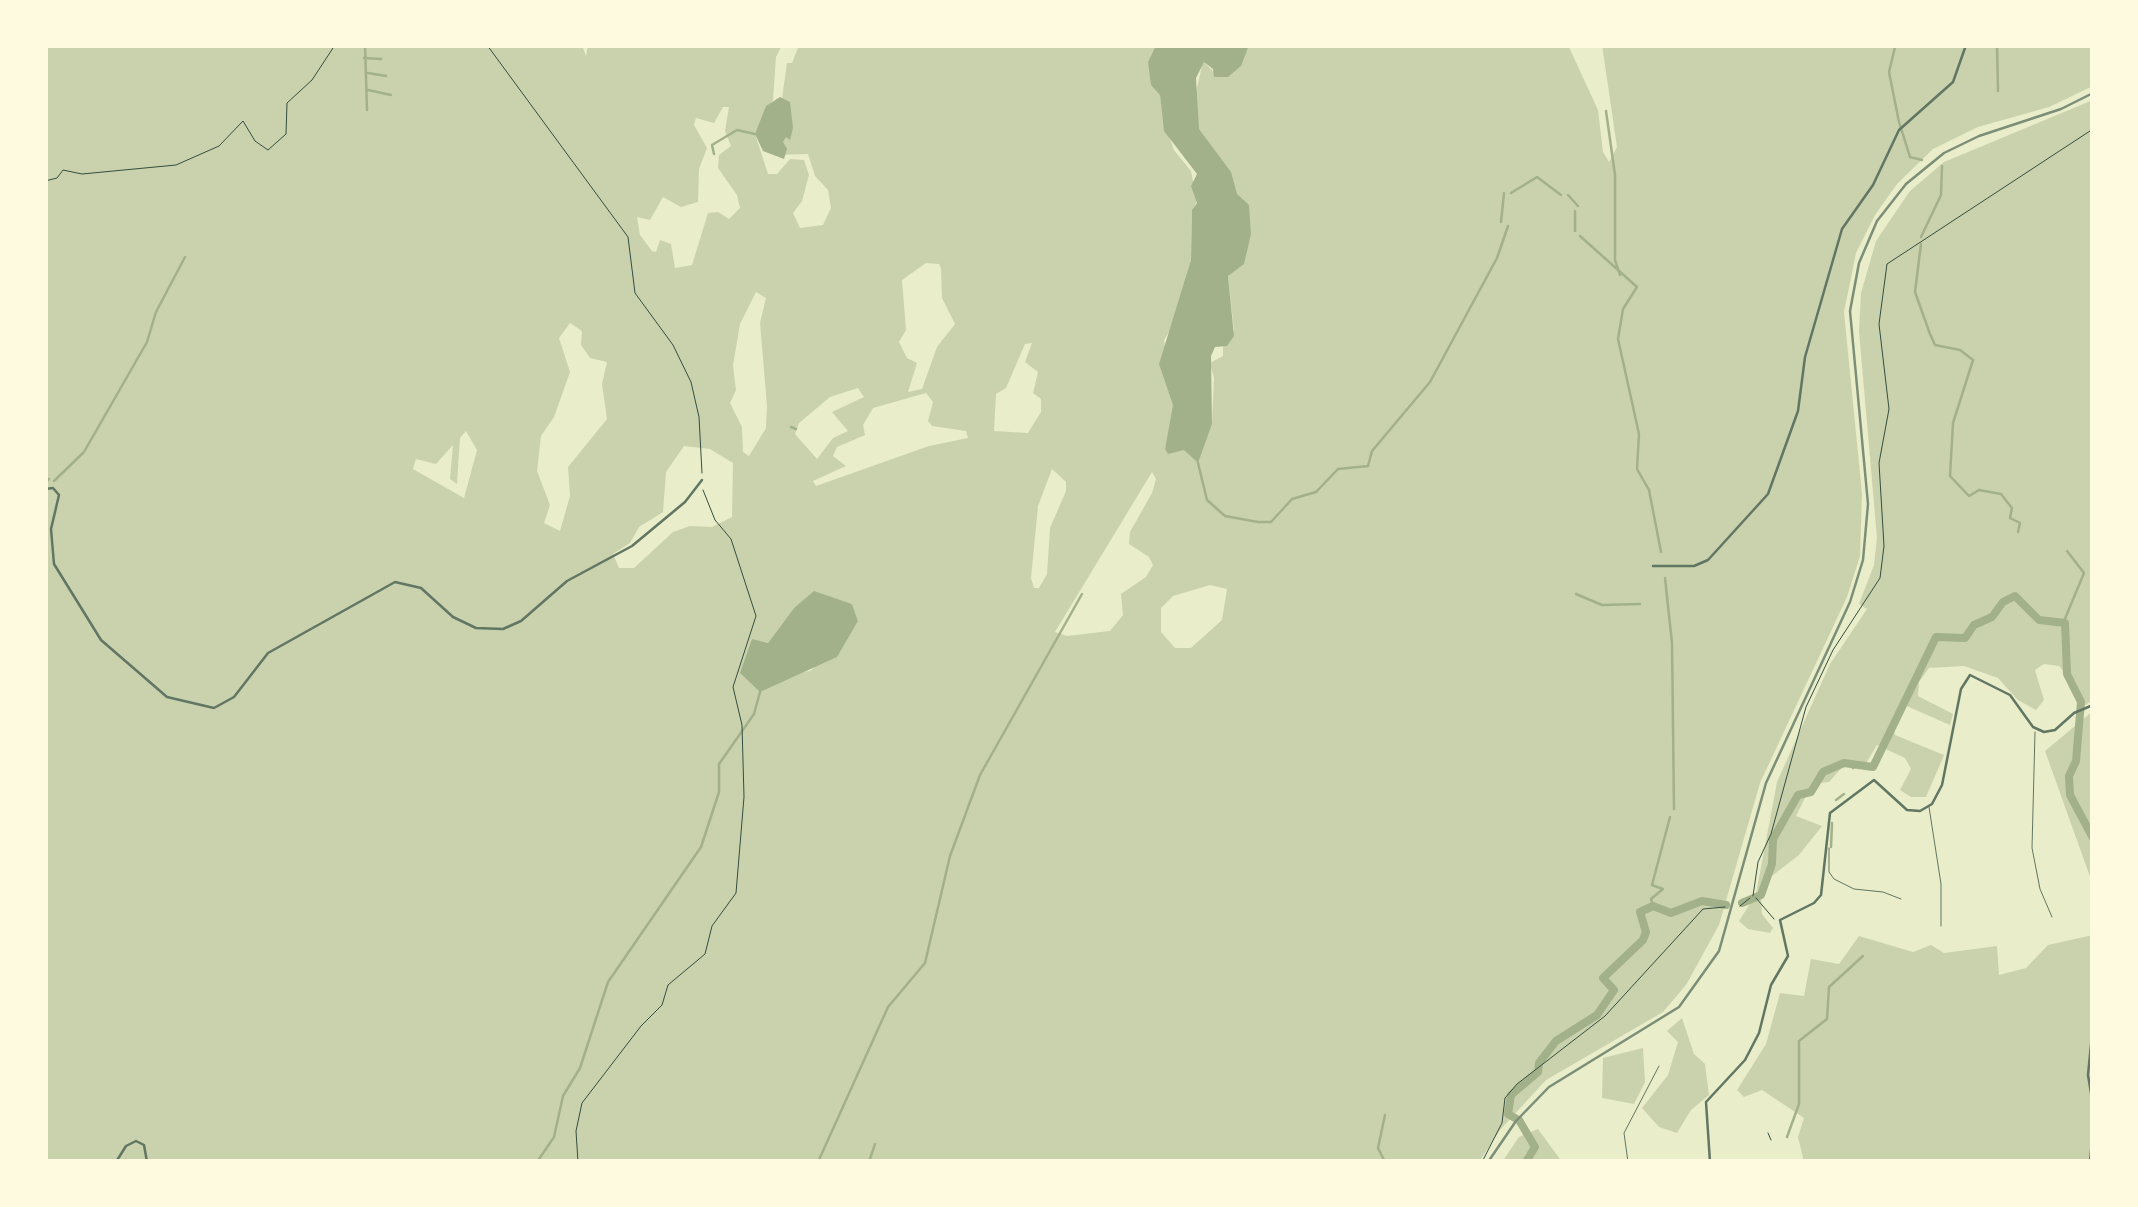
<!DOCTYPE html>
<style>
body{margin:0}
#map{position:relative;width:2138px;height:1207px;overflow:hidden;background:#e9edc9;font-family:"Golos Text",sans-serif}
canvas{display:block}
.frame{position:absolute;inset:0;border:48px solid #fefae0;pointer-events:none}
</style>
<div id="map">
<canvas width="2138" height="1207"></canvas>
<div class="frame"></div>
</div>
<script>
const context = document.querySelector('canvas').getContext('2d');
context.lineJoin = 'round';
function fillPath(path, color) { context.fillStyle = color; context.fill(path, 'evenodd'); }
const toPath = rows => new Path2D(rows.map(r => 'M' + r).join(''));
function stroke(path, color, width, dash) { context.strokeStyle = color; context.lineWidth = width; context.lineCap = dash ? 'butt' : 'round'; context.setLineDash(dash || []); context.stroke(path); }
fillPath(toPath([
 [45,45,582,45,586,56,588,45,782,45,776,57,773,100,755,134,768,174,777,174,790,159,804,160,809,175,802,201,793,213,800,228,823,225,831,208,828,190,815,176,808,154,774,155,787,63,792,63,799,45,1156,45,1148,62,1160,94,1163,119,1174,150,1191,171,1197,201,1192,211,1191,260,1176,320,1164,340,1174,405,1165,449,1185,450,1197,462,1212,424,1214,378,1210,363,1223,356,1223,347,1234,330,1228,276,1236,195,1228,169,1201,139,1193,106,1203,61,1214,72,1246,45,1568,45,1598,110,1603,152,1609,162,1617,147,1602,45,2093,45,2093,86,2049,107,1978,127,1933,149,1897,184,1875,215,1856,253,1844,312,1862,494,1860,556,1847,597,1760,783,1719,925,1686,985,1663,1012,1546,1080,1500,1130,1479,1162,45,1162],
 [723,107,729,107,725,131,731,146,719,155,718,168,737,195,740,208,729,219,718,212,708,213,692,265,675,268,671,244,660,240,656,252,652,251,640,235,637,217,650,220,663,197,681,207,698,202,699,169,707,148,694,125,696,118,714,123],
 [926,263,939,264,941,268,942,298,955,324,937,347,922,389,908,392,917,363,907,358,899,342,906,330,902,280],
 [756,292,766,298,760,323,767,406,766,428,749,456,743,452,742,427,730,403,736,390,733,365,740,324],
 [570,323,582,331,581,345,590,358,607,362,602,384,607,419,568,467,570,496,560,531,544,523,550,505,537,471,541,436,554,417,570,372,559,338],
 [1032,343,1025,362,1038,372,1033,393,1041,399,1041,412,1028,433,994,431,996,394,1006,388,1025,344],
 [858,388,864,397,832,412,848,431,833,438,817,459,795,434,799,423,830,397],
 [926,393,933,402,928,421,932,426,966,431,968,438,929,446,816,486,813,481,846,466,833,456,837,447,865,435,863,425,873,408],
 [466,431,477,450,464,498,413,469,416,459,436,464,453,445,450,479,457,484,460,438],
 [684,446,710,449,733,463,732,517,712,527,690,526,673,532,634,568,619,568,613,554,630,543,639,527,663,512,666,472],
 [1052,469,1066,482,1066,491,1050,528,1047,574,1039,588,1034,588,1031,578,1038,506],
 [1152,472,1156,479,1152,493,1130,532,1129,544,1149,557,1153,565,1146,577,1121,594,1123,615,1110,631,1067,636,1055,632],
 [1210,585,1227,589,1222,620,1191,648,1175,648,1161,632,1161,608,1173,596],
 [814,592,852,604,858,621,844,643,810,671,793,674,760,692,752,640,768,643,794,608],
 [2093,100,2093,700,2084,706,2076,700,2074,684,2059,666,2044,664,2035,670,2044,700,2036,710,2018,700,1998,678,1964,666,1929,668,1919,682,1918,696,1953,714,1950,725,1902,704,1893,728,1895,735,1944,755,1926,797,1911,797,1900,790,1911,769,1905,758,1877,745,1865,765,1847,762,1829,782,1812,784,1796,816,1822,826,1799,855,1768,879,1761,898,1762,914,1773,928,1770,933,1748,929,1739,921,1756,894,1777,782,1830,664,1867,609,1859,604,1874,565,1877,538,1859,331,1861,293,1876,241,1910,191,1944,162],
 [2093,711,2093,885,2045,751],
 [2093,935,2093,1162,1804,1162,1798,1137,1804,1118,1762,1090,1744,1097,1737,1090,1766,1044,1780,993,1804,996,1811,959,1839,964,1859,936,1913,952,1931,945,1944,953,1997,946,1999,975,2026,968,2048,945],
 [1682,1018,1694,1054,1705,1064,1709,1095,1691,1110,1677,1133,1659,1127,1642,1108,1668,1075,1678,1042,1667,1031],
 [1643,1048,1645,1082,1634,1104,1602,1098,1603,1058],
 [1538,1129,1562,1162,1502,1162,1519,1137]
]), '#cad2ad');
fillPath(toPath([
 [1156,45,1249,45,1241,66,1228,77,1214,77,1213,69,1204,62,1196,78,1199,129,1231,172,1237,194,1249,205,1251,234,1244,264,1228,276,1234,336,1227,346,1215,347,1211,356,1212,424,1198,463,1184,450,1168,454,1165,449,1173,405,1159,364,1191,260,1192,210,1197,203,1191,186,1197,174,1164,131,1160,95,1151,85,1148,62],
 [780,97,790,102,793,128,790,140,786,137,783,142,787,149,784,159,763,151,755,134,766,106],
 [814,591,852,604,858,621,837,657,760,692,740,673,752,639,768,643,794,608]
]), '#a3b18a');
stroke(toPath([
 [365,45,367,110],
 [1997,45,1998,91],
 [1895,47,1889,72,1899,122,1910,157,1922,160],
 [364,58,381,59],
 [368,73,386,76],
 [368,90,391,95],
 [1606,111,1615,175,1615,260,1620,275],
 [714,154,712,145,737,130,755,134],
 [1511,193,1537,177,1561,195],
 [1568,195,1578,206],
 [1575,211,1575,231],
 [1501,222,1504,193],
 [1580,236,1637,287,1623,309,1618,339,1639,434,1637,469,1649,490,1661,552],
 [1921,237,1941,195,1942,166],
 [1921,244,1915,292,1930,334,1935,345,1960,350,1973,360,1953,423,1950,476,1969,496,1979,490,2001,494,2012,508,2010,518,2020,523,2018,532],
 [791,427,796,429],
 [1198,463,1207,500,1225,516,1258,522,1271,522,1292,499,1316,492,1338,469,1368,466,1372,451,1430,382,1497,258,1508,226],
 [54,481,84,452,147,342,156,312,185,257],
 [45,483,49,479],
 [1665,578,1672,643,1674,809],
 [1576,594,1602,605,1640,604],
 [2064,621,2084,573,2067,551],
 [1853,768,1857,763],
 [1836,800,1844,794],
 [1831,847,1832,823],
 [1653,906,1651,899,1663,889,1652,885,1670,817],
 [2091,1081,2093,1077],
 [1787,1137,1799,1104,1799,1041,1827,1019,1829,987,1863,956],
 [537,1162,554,1137,563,1096,580,1068,608,982,701,847,719,792,719,764,754,714,760,692],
 [818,1162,888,1007,925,963,950,856,980,775,1082,594],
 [869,1162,875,1144],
 [1385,1162,1378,1148,1385,1115]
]), '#a3b18a', 2.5);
stroke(toPath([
 [1742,903,1761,895,1772,864,1773,839,1798,795,1811,792,1823,772,1844,763,1873,767,1936,637,1965,638,1974,625,1992,617,2003,602,2015,596,2039,620,2065,623,2067,674,2081,702,2076,761,2069,776,2070,795,2093,838],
 [1515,1118,1508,1114,1511,1095,1538,1072,1539,1063,1556,1041,1597,1015,1614,990,1603,978,1643,940,1646,932,1640,912,1653,906,1671,913,1702,901,1726,905],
 [1519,1120,1535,1147,1526,1162]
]), '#a3b18a', 8);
stroke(toPath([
 [487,45,628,237,635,293,673,345,691,382,699,417,702,473],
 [45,181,57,178,63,170,82,174,176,165,219,146,243,121,255,141,268,150,286,134,287,103,312,80,335,45],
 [1753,896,1758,862,1771,834,1806,707,1833,650,1880,578,1884,546,1879,463,1889,409,1879,324,1887,264,2093,129],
 [1756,898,1774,919],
 [1740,906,1750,898],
 [1768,1133,1771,1140],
 [578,1162,576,1131,582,1103,641,1026,662,1005,668,985,705,954,712,926,736,893,744,797,742,725,733,687,756,616,731,539,715,520,703,490],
 [1482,1162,1502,1123,1505,1098,1517,1084,1605,1016,1703,909,1725,907]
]), '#344e41', 1);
stroke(toPath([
 [2035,732,2032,848,2040,889,2052,917],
 [1929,807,1941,884,1941,926],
 [1829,848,1829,872,1834,879,1854,889,1883,892,1901,899],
 [1628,1162,1624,1133,1659,1066]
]), '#617663', 1);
stroke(toPath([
 [45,489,53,488,59,495,51,529,54,564,101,640,167,697,214,708,234,697,268,653,395,582,421,588,453,617,476,628,503,629,521,621,567,581,632,546,685,502,702,480],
 [1653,566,1694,566,1708,560,1768,494,1798,411,1805,357,1842,229,1873,185,1899,130,1953,82,1966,45],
 [2093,1024,2088,1075,2093,1105],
 [116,1162,126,1146,136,1141,144,1145,147,1162],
 [2090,1162,2093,1129]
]), '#617663', 2.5);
stroke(toPath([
 [1710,1162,1706,1102,1745,1060,1759,1033,1771,985,1788,956,1780,920,1814,903,1821,895,1830,813,1874,780,1907,810,1920,811,1932,804,1942,785,1961,689,1970,675,2010,695,2033,727,2044,732,2055,730,2074,713,2093,705]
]), '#617663', 2.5);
stroke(toPath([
 [1488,1162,1516,1121,1549,1087,1679,1007,1719,951,1766,783,1850,602,1863,560,1868,504,1850,311,1859,263,1877,221,1906,184,1944,153,1979,136,2061,109,2093,93]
]), '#7c8e77', 2.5);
</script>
